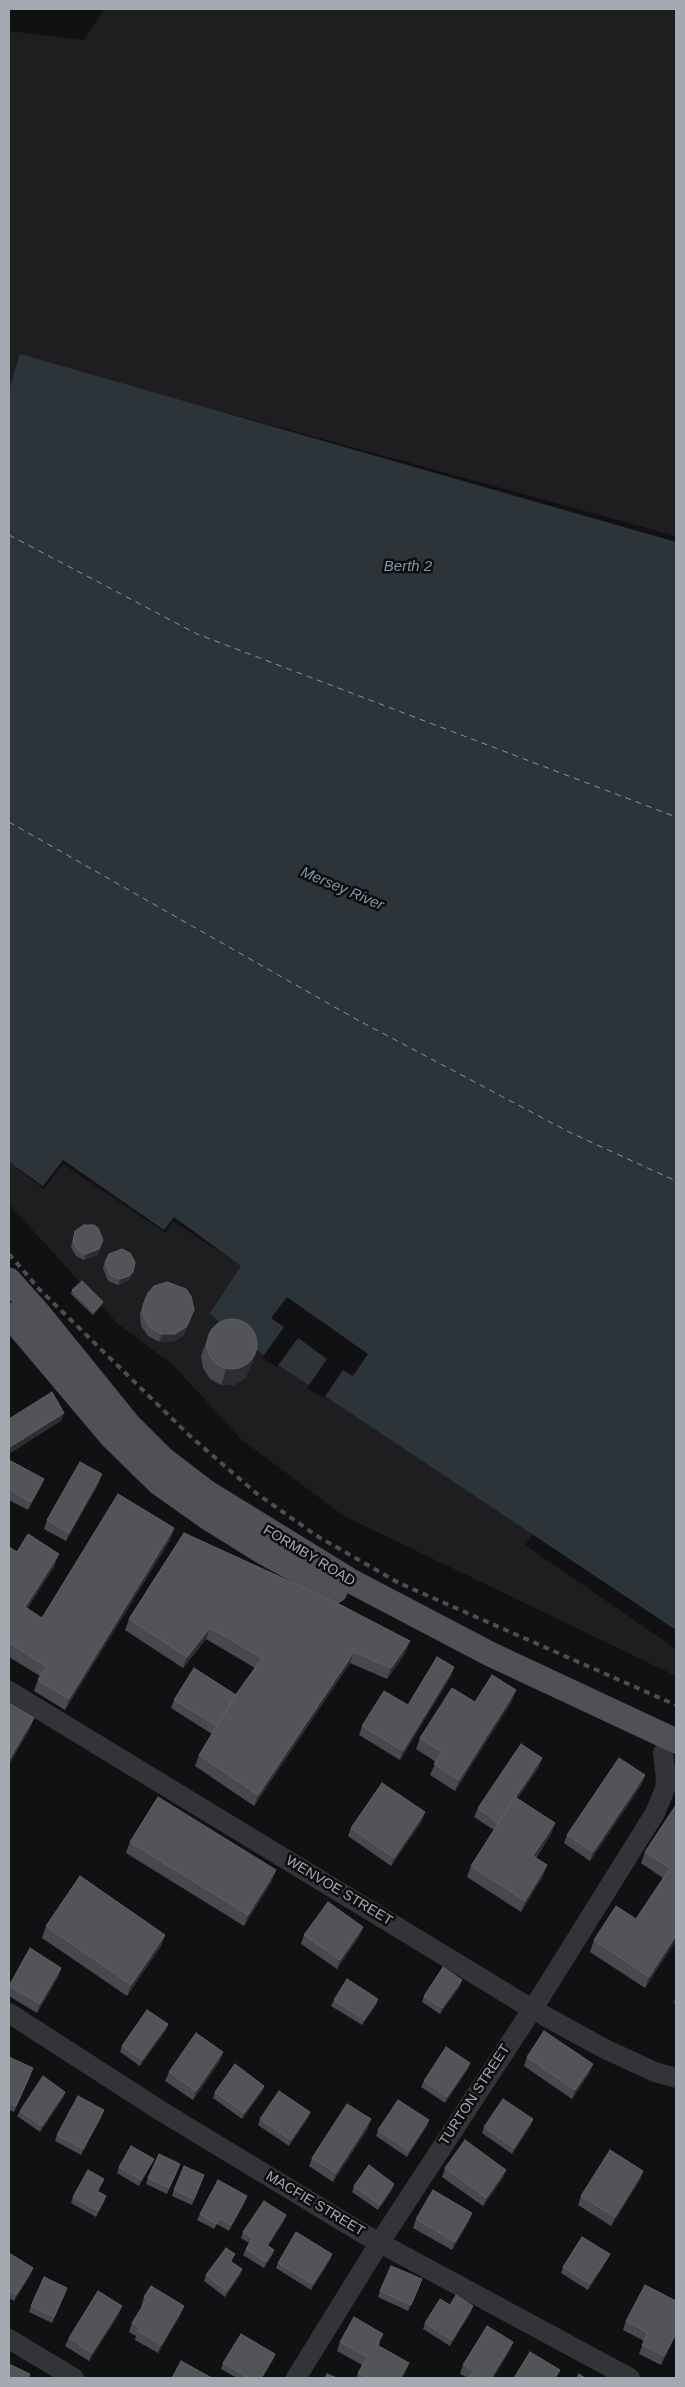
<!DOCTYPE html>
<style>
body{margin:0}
#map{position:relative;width:685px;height:2387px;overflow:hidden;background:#111113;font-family:Helvetica,sans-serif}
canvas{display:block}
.frame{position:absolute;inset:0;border:10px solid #a4a9b2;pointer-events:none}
</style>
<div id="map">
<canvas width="685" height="2387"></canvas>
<div class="frame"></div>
</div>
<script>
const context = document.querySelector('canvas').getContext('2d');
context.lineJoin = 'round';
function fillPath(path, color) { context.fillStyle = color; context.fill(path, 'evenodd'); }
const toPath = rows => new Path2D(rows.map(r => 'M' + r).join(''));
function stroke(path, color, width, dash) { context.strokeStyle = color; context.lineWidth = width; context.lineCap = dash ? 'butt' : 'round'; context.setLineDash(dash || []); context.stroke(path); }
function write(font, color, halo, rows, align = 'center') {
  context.font = font + ' Helvetica,sans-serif'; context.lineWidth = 5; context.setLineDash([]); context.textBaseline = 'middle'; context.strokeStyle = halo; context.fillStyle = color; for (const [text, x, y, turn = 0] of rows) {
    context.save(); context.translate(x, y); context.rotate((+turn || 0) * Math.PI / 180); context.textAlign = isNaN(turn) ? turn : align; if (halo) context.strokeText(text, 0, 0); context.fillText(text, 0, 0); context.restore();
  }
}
fillPath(toPath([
 [104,9,676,9,676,536,27,358,9,416,9,31,84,40],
 [9,1162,44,1189,63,1164,166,1233,173,1221,376,1354,537,1529,525,1545,676,1649,676,1676,344,1516,242,1440,174,1366,118,1324,9,1204]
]), '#1e1e20');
fillPath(toPath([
 [20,354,676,542,676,1630,232,1334,210,1313,241,1266,174,1217,164,1230,63,1160,43,1186,9,1162,9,390]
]), '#2c343a');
fillPath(toPath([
 [287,1297,368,1354,353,1376,343,1370,324,1398,307,1388,327,1359,298,1338,277,1367,262,1358,284,1327,271,1318]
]), '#111113');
stroke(toPath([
 [9,535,197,634,676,817],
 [9,822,354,1018,569,1132,676,1181]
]), '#7d97ab', 1, [6, 5]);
stroke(toPath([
 [9,1691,532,2009,605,2049,655,2072,676,2078],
 [9,2013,161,2111,367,2236,630,2378],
 [9,2339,74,2378],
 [296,2378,380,2242,541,1996,655,1813,665,1789,666,1778,663,1753]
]), '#333437', 20);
stroke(toPath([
 [9,1280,40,1315,129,1425,163,1459,206,1492,349,1580,490,1654,676,1741],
 [9,1315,111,1436,159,1483,210,1519,263,1552,335,1591]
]), '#4f5156', 25);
stroke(toPath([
 [9,1254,39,1289,190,1436,256,1493,317,1536,399,1583,676,1705]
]), '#4c4e52', 4, [6, 5]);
fillPath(toPath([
 [75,1231,101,1246,97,1255,84,1260,76,1256,71,1247],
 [105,1262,131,1277,127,1281,118,1285,108,1281,103,1268],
 [72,1290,102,1305,93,1315,71,1294],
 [143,1305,191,1319,183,1336,172,1342,159,1342,148,1336,141,1326,140,1313],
 [207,1340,253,1361,245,1378,234,1385,221,1385,210,1379,203,1368,201,1356],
 [9,1460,44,1479,40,1488,28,1510,9,1500],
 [99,1483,66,1541,44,1529,47,1520],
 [174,1528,170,1540,65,1710,34,1691,38,1680,40,1676,9,1657,9,1547,17,1552,55,1565,27,1609,42,1618],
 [184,1533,406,1652,387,1679,350,1663,254,1806,195,1766,199,1755,212,1734,171,1708,174,1700,236,1695,255,1668,206,1639,183,1668,125,1630,129,1619],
 [454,1667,451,1676,400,1760,359,1735,362,1726,408,1705],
 [512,1701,455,1791,430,1775,436,1762,416,1749,420,1738,475,1702],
 [539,1767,517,1799,555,1823,551,1834,536,1858,547,1865,543,1876,521,1912,467,1877,471,1866,494,1830,474,1817,478,1808],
 [642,1784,590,1861,564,1843,567,1835],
 [676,1805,676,1940,645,1988,590,1952,594,1940,636,1919,663,1878,641,1863,645,1852],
 [422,1821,391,1866,348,1836,351,1828],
 [130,1842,272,1881,244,1926,126,1853],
 [46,1926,165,1935,161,1946,127,1996,42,1938],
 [363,1927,360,1935,337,1969,301,1944,304,1935],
 [61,1968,58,1977,37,2013,9,1996,9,1985],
 [462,1980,460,1986,440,2014,422,2002,424,1996],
 [676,1997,676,2005,674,2003],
 [378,1999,376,2005,362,2025,331,2006,334,2000],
 [168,2024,166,2030,140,2066,120,2052,122,2046],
 [9,2057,31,2074,14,2112,9,2110],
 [527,2057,590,2072,572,2099,524,2066],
 [220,2061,193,2100,165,2081,169,2072],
 [470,2063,468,2069,445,2103,421,2087,424,2081],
 [264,2086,262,2092,242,2119,213,2098,215,2092],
 [65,2092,63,2098,40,2132,17,2116,20,2111],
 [310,2112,308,2118,289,2146,258,2125,260,2119],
 [102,2116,81,2155,55,2141,57,2135],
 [531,2125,512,2154,482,2133,484,2127],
 [427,2126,407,2157,376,2136,378,2130],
 [368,2128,333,2182,309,2166,312,2158],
 [154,2159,151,2165,139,2186,117,2173,119,2167],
 [445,2168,503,2178,483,2206,442,2177],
 [178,2169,167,2194,146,2184,148,2178],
 [643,2171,640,2180,611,2226,578,2205,581,2196],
 [204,2175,192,2205,172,2196,174,2190],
 [104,2179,98,2192,106,2196,104,2202,96,2217,71,2203,73,2197],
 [354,2186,392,2190,378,2210,352,2192],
 [245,2202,229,2231,217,2224,214,2229,197,2220,200,2214],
 [472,2213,469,2221,452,2250,413,2228,416,2219],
 [286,2215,284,2221,268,2246,274,2250,272,2255,264,2268,243,2255,249,2243,241,2238,243,2232],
 [9,2253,31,2274,14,2301,9,2298],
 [235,2254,231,2262,242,2269,240,2275,225,2297,204,2281,206,2275],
 [332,2254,330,2260,311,2290,276,2268,278,2263],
 [610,2254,607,2260,588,2290,561,2273,563,2267],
 [420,2285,408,2311,378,2297,380,2291],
 [65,2294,52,2323,29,2312,31,2306],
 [144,2297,181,2314,158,2353,135,2340,136,2336,129,2332,132,2323,142,2307,141,2306],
 [450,2305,471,2312,450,2346,423,2329,425,2323],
 [119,2314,89,2361,65,2346,69,2338],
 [626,2321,676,2335,661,2365,639,2354,644,2341,623,2330],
 [340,2342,380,2342,379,2346,406,2372,402,2378,356,2378,362,2365,337,2351],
 [513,2342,510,2350,493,2378,468,2378,460,2374,463,2365],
 [275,2354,273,2360,262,2378,237,2378,221,2369,223,2363]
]), '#48494e');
fillPath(toPath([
 [103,1240,97,1255,84,1260,86,1254],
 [133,1272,131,1277,127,1281,118,1285,120,1279],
 [103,1302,102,1305,93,1315,94,1312],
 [194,1310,183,1336,172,1342,159,1342,162,1334],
 [258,1346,253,1361,245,1378,234,1385,221,1385,226,1369],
 [64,1413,61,1421,9,1454,9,1451,10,1447],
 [102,1474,99,1483,66,1541,69,1533],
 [44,1479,40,1488,28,1510,31,1502],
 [174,1528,170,1540,65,1710,69,1699],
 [59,1554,55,1565,21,1619,25,1607],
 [210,1628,206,1639,183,1668,187,1657],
 [410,1641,406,1652,387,1679,391,1668],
 [354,1652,350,1663,254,1806,258,1795],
 [454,1667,451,1676,400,1760,403,1751],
 [516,1690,512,1701,455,1791,459,1780],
 [34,1718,30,1729,9,1765,9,1760],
 [542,1758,539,1767,495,1831,498,1823],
 [645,1775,642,1784,590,1861,593,1852],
 [425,1812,422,1821,391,1866,394,1858],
 [555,1823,551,1834,529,1867,533,1856],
 [547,1865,543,1876,521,1912,525,1901],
 [276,1870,272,1881,244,1926,248,1915],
 [363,1927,360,1935,337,1969,340,1960],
 [165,1935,161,1946,127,1996,131,1985],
 [676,1935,676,1940,645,1988,649,1977],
 [61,1968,58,1977,37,2013,40,2004],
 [462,1980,460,1986,440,2014,442,2008],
 [378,1999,376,2005,362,2025,364,2020],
 [168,2024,166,2030,140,2066,142,2060],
 [223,2052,220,2061,193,2100,196,2091],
 [470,2063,468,2069,445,2103,447,2097],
 [593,2064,590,2072,572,2099,575,2090],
 [264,2086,262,2092,242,2119,244,2113],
 [65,2092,63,2098,40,2132,42,2126],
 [104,2110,102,2116,81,2155,83,2149],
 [310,2112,308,2118,289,2146,291,2140],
 [371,2119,368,2128,333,2182,336,2173],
 [533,2119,531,2125,512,2154,514,2148],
 [429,2120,427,2126,407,2157,409,2151],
 [154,2159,151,2165,139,2186,141,2180],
 [506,2170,503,2178,483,2206,486,2198],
 [643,2171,640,2180,611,2226,615,2217],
 [394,2184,392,2190,378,2210,380,2205],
 [106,2196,104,2202,96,2217,98,2211],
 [247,2196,245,2202,229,2231,231,2225],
 [472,2213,469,2221,452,2250,455,2242],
 [286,2215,284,2221,265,2251,267,2245],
 [274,2250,272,2255,264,2268,266,2262],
 [332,2254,330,2260,311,2290,313,2284],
 [610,2254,607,2260,588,2290,590,2284],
 [33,2268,31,2274,14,2301,16,2295],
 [242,2269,240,2275,225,2297,227,2291],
 [122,2306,119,2314,89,2361,92,2353],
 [184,2306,181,2314,158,2353,161,2345],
 [473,2306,471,2312,450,2346,452,2340],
 [676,2333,676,2335,661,2365,664,2356],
 [513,2342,510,2350,493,2378,491,2378],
 [275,2354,273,2360,262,2378,261,2378],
 [409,2363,406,2372,402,2378,400,2378]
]), '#2e2e32');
const building = toPath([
 [84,1225,94,1225,98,1228,103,1240,99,1249,86,1254,78,1250,73,1241,75,1231,84,1225],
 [122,1249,130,1253,135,1262,133,1272,129,1276,120,1279,110,1275,105,1262,109,1254,122,1249],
 [82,1281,103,1302,94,1312,72,1290,82,1281],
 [167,1282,186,1289,191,1296,194,1310,186,1327,175,1334,162,1334,151,1328,144,1317,143,1305,148,1293,154,1286,167,1282],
 '207 1344a25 25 0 1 1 50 0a25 25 0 1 1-50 0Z',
 [52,1392,64,1413,10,1447,9,1444,9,1419,52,1392],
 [9,1460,44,1479,31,1502,9,1489,9,1460],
 [80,1462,102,1474,69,1533,47,1520,80,1462],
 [118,1494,174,1528,69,1699,38,1680,46,1666,9,1643,9,1547,17,1552,28,1534,59,1554,25,1607,42,1618,118,1494],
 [184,1533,333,1601,410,1641,391,1668,354,1652,258,1795,199,1755,237,1693,262,1658,210,1628,187,1657,129,1619,184,1533],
 [437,1657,454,1667,403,1751,362,1726,384,1691,408,1705,437,1657],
 [194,1668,236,1695,217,1726,174,1700,194,1668],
 [492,1675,516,1690,459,1780,434,1764,442,1752,420,1738,452,1688,475,1702,492,1675],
 [9,1703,34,1718,9,1760,9,1703],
 [521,1744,542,1758,498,1823,478,1808,521,1744],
 [619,1758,645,1775,593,1852,567,1835,619,1758],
 [382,1783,425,1812,394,1858,351,1828,382,1783],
 [158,1797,276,1870,248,1915,130,1842,158,1797],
 [515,1797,555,1823,533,1856,547,1865,525,1901,471,1866,515,1797],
 [676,1805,676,1935,649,1977,594,1940,616,1906,636,1919,670,1868,645,1852,676,1805],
 [80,1876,165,1935,131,1985,46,1926,80,1876],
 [328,1902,363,1927,340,1960,304,1935,328,1902],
 [30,1948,61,1968,40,2004,9,1986,30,1948],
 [443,1967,462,1980,442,2008,424,1996,443,1967],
 [347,1979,378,1999,364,2020,334,2000,347,1979],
 [147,2010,168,2024,142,2060,122,2046,147,2010],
 [544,2031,593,2064,575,2090,527,2057,544,2031],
 [196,2033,223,2052,196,2091,169,2072,196,2033],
 [446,2047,470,2063,447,2097,424,2081,446,2047],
 [9,2057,33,2068,16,2106,9,2103,9,2057],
 [235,2064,264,2086,244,2113,215,2092,235,2064],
 [43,2076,65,2092,42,2126,20,2111,43,2076],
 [279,2091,310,2112,291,2140,260,2119,279,2091],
 [78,2096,104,2110,83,2149,57,2135,78,2096],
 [503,2099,533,2119,514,2148,484,2127,503,2099],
 [398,2100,429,2120,409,2151,378,2130,398,2100],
 [347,2104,371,2119,336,2173,312,2158,347,2104],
 [465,2140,506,2170,486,2198,445,2168,465,2140],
 [131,2146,154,2159,141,2180,119,2167,131,2146],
 [610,2150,643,2171,615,2217,581,2196,610,2150],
 [159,2154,180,2164,169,2188,148,2178,159,2154],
 [369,2165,394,2184,380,2205,354,2186,369,2165],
 [184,2166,204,2175,194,2199,174,2190,184,2166],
 [88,2170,104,2179,97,2191,106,2196,98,2211,73,2197,88,2170],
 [218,2180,247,2196,231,2225,219,2218,216,2224,200,2214,218,2180],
 [433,2190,472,2213,455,2242,416,2219,433,2190],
 [264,2201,286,2215,267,2245,274,2250,266,2262,246,2249,253,2238,243,2232,264,2201],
 [296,2232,332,2254,313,2284,278,2263,296,2232],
 [582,2237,610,2254,590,2284,563,2267,582,2237],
 [226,2248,235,2254,230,2261,242,2269,227,2291,206,2275,226,2248],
 [9,2253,33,2268,16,2295,9,2290,9,2253],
 [391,2266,422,2279,411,2305,380,2291,391,2266],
 [44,2277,67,2288,54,2317,31,2306,44,2277],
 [645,2285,676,2301,676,2333,664,2356,642,2345,648,2333,626,2321,645,2285],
 [151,2286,184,2306,161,2345,138,2331,140,2328,132,2323,147,2299,144,2297,151,2286],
 [98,2291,122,2306,92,2353,69,2338,98,2291],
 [456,2295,473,2306,452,2340,425,2323,440,2299,450,2305,456,2295],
 [354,2317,383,2334,377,2345,409,2363,400,2378,368,2378,358,2373,367,2357,340,2342,354,2317],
 [487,2326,513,2342,491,2378,469,2378,473,2371,463,2365,487,2326],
 [241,2334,275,2354,261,2378,249,2378,223,2363,241,2334],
 [530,2352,560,2370,555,2378,514,2378,530,2352],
 [181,2361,212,2378,172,2378,181,2361],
 [9,2364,30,2374,28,2378,9,2378,9,2364],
 [327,2374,337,2378,325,2378,327,2374],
 [579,2374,585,2378,577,2378,579,2374]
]);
fillPath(building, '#525458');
stroke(building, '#5f6166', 1);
write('14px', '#a4a9b2', '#0d0d0e', [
 ["FORMBY ROAD",309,1556,31],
 ["WENVOE STREET",339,1891,31],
 ["TURTON STREET",475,2095,-57],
 ["MACFIE STREET",315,2204,31]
]);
write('italic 15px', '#7d97ab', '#0d0d0e', [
 ["Berth 2",408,567],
 ["Mersey River",342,889,23]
]);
</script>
